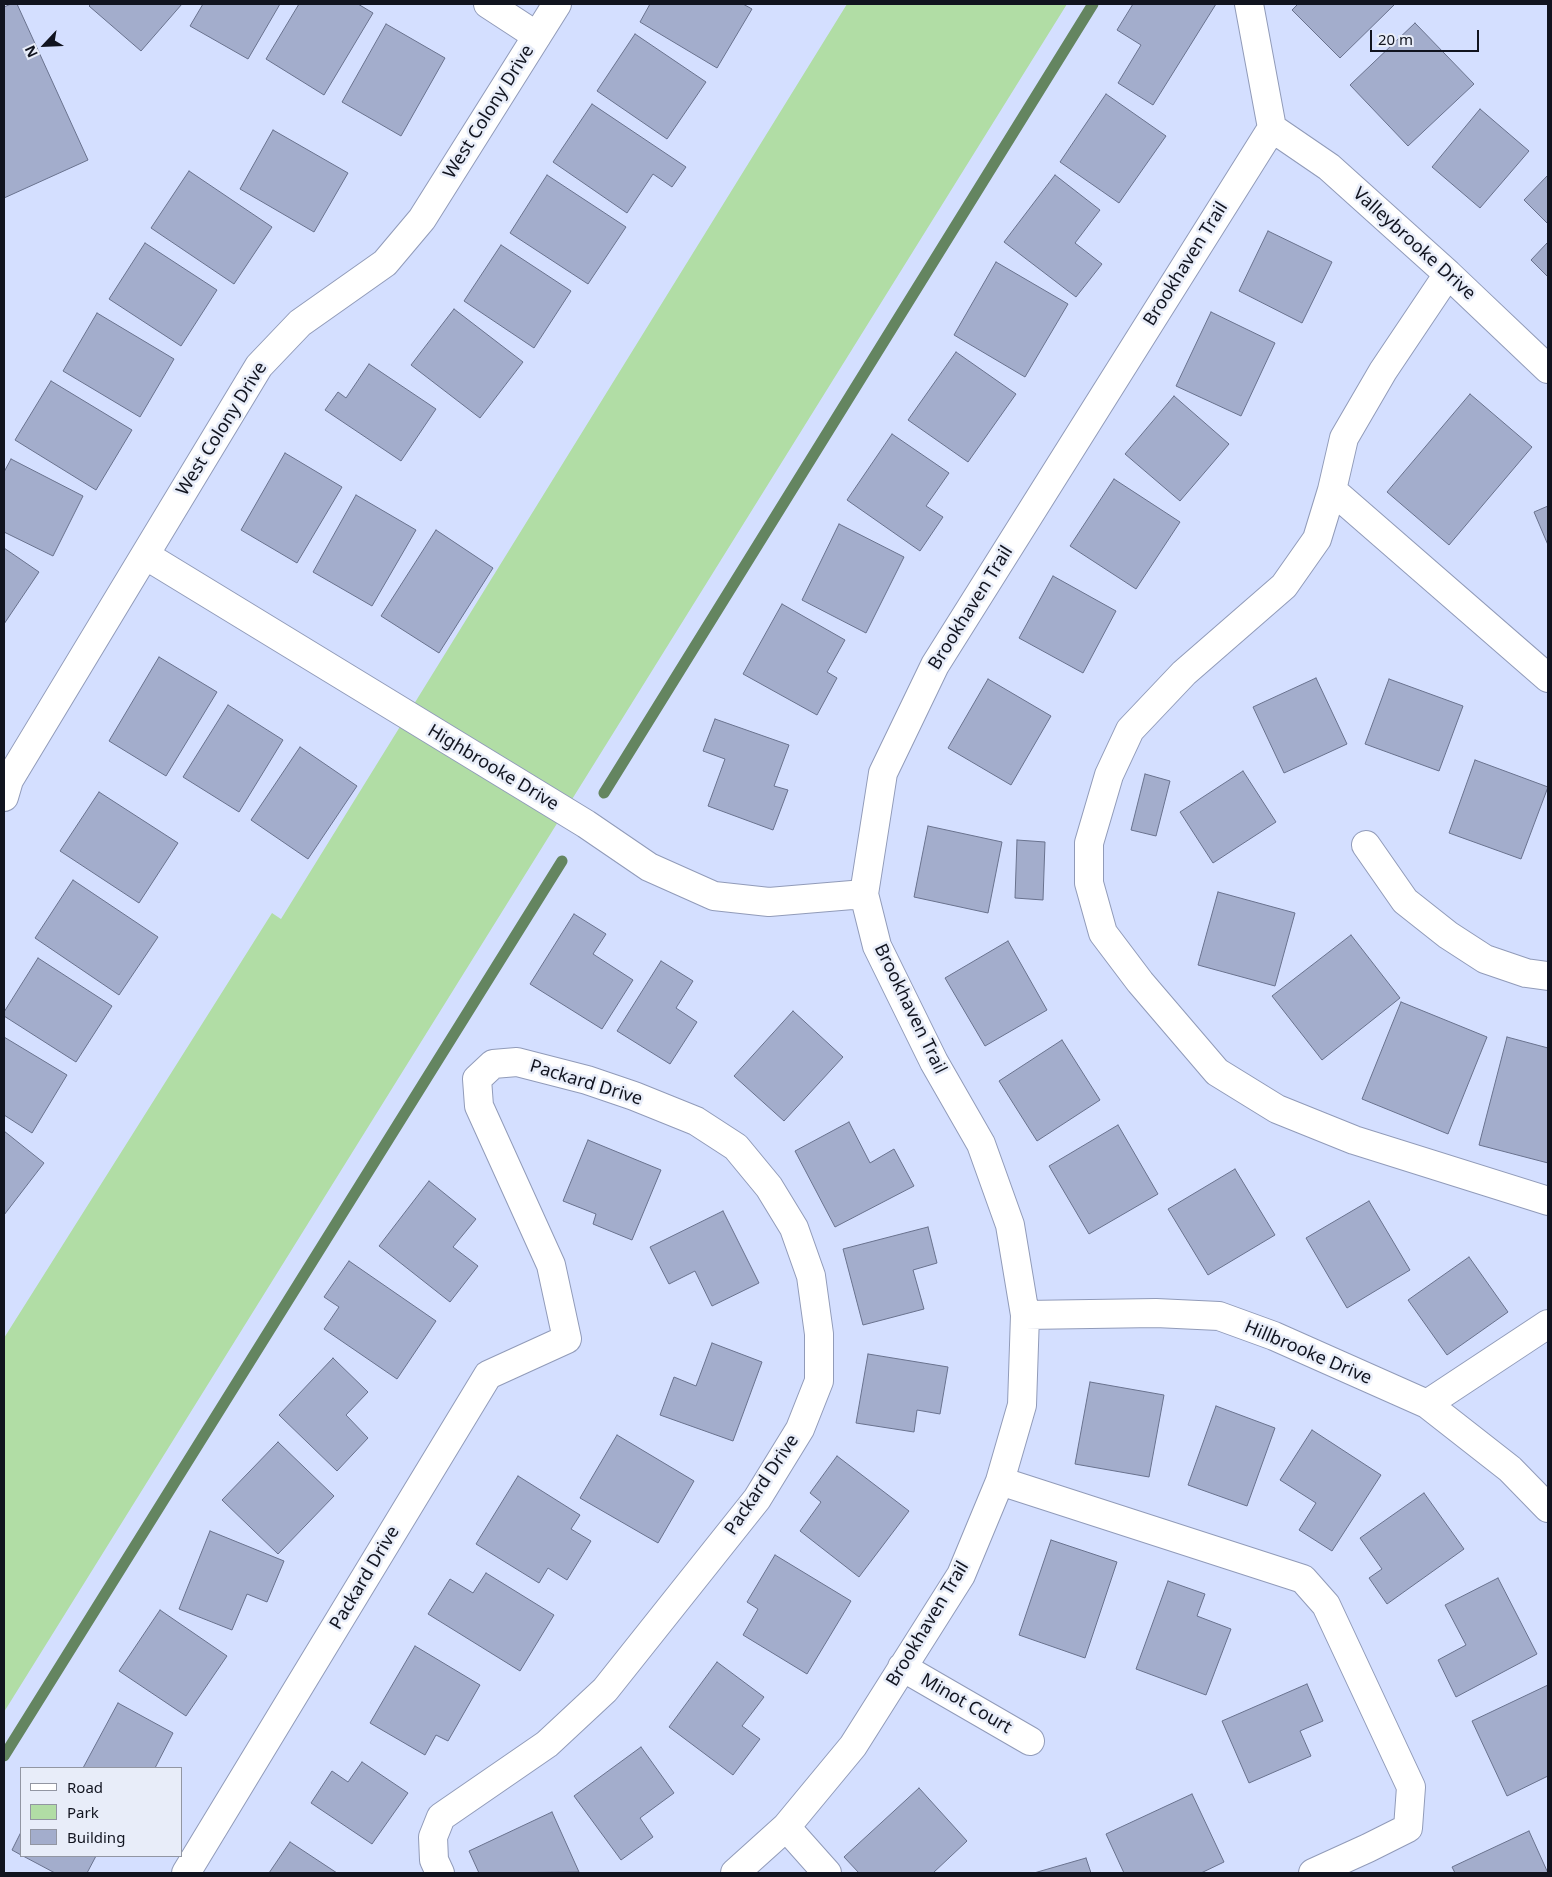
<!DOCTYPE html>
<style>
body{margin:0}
#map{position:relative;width:1552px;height:1877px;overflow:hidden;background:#d4dfff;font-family:"Noto Sans",sans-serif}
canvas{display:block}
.frame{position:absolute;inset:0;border:5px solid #11141f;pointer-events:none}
.legend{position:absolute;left:20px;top:1767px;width:162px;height:90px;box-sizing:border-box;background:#e8edf9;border:1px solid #9296a2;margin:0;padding:6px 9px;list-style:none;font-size:15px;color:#11141f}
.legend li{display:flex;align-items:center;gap:10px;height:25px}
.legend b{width:25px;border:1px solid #9296a2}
.north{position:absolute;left:20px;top:20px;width:50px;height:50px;-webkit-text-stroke:4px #e8edf9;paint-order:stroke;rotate:245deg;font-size:14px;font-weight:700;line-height:20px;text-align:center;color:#11141f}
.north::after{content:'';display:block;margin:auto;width:18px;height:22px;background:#11141f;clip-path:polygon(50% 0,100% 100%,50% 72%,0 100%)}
.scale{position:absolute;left:1370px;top:30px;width:109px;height:22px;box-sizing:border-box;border:2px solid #11141f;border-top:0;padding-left:6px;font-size:15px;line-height:18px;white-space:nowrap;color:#11141f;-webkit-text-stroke:4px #e8edf9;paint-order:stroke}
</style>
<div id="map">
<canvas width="1552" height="1877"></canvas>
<div class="frame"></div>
<ul class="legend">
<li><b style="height:6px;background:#fff"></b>Road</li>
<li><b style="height:14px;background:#b1dda5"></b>Park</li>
<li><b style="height:14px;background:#a3adcc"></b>Building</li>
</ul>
<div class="north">N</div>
<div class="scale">20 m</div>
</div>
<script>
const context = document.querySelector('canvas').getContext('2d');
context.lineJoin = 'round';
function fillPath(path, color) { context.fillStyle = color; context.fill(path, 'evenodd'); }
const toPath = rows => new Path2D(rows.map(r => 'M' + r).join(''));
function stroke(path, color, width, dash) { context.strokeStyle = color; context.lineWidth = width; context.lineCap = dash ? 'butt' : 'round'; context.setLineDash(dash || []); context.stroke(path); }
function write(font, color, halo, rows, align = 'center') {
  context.font = font + ' "Noto Sans",sans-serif'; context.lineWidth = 5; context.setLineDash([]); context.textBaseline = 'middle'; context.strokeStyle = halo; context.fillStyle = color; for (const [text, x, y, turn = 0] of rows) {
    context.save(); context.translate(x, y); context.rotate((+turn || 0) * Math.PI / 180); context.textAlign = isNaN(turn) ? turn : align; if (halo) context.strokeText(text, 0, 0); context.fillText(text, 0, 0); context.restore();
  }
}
fillPath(toPath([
 [847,4,1067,4,4,1712,4,1338,272,913,281,919]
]), '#b1dda5');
stroke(toPath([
 [604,793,1093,4],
 [4,1756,562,861]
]), '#648560', 11);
const building = toPath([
 [11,4,17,4,88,160,4,198,4,7,11,4],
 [91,4,182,4,141,51,89,6,91,4],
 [203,4,280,4,248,59,190,26,203,4],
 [299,4,358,4,373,13,324,95,266,59,299,4],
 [650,4,743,4,752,9,717,68,640,22,650,4],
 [1133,4,1216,4,1153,105,1118,83,1141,45,1117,30,1133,4],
 [1298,4,1395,4,1340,58,1292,10,1298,4],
 [1415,23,1474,84,1408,146,1350,85,1415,23],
 [386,24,445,58,401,136,342,102,386,24],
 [635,34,706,82,667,139,597,91,635,34],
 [1106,94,1166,136,1119,203,1060,162,1106,94],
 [592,104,686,167,672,187,653,174,627,213,553,162,592,104],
 [1480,109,1529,151,1480,208,1432,167,1480,109],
 [273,130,348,173,314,232,240,189,273,130],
 [189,171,272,227,234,284,151,228,189,171],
 [547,175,626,227,588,284,510,233,547,175],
 [1055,175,1100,210,1075,243,1102,264,1076,297,1004,242,1055,175],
 [1548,175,1548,224,1524,200,1548,175],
 [1268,231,1332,262,1302,323,1239,291,1268,231],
 [1548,242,1548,277,1531,260,1548,242],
 [145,243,217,290,181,346,109,299,145,243],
 [501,245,571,291,534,348,464,301,501,245],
 [996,262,1068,304,1025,377,954,335,996,262],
 [454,309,523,362,480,418,411,365,454,309],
 [1211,312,1275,343,1241,416,1176,386,1211,312],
 [97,313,174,359,140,417,63,371,97,313],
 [956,352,1016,394,968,462,908,420,956,352],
 [369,364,436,409,401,461,325,410,338,392,346,398,369,364],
 [51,381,132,430,96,490,15,440,51,381],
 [1470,394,1532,447,1449,545,1387,492,1470,394],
 [1174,396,1229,444,1180,501,1125,454,1174,396],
 [892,434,949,473,926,506,943,517,920,551,847,500,892,434],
 [285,453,342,487,297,563,241,530,285,453],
 [11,459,83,496,53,556,4,532,4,472,11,459],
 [1114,479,1180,522,1136,589,1070,546,1114,479],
 [356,495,416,530,372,606,313,572,356,495],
 [1548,506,1548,545,1534,512,1548,506],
 [839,524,904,557,866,633,802,600,839,524],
 [436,530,493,568,439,653,381,616,436,530],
 [4,548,39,572,4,624,4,548],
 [1053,576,1116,611,1083,673,1019,638,1053,576],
 [782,604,845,640,827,672,837,678,817,715,743,674,782,604],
 [159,657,217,692,166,776,109,741,159,657],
 [1316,678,1347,744,1284,773,1253,707,1316,678],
 [988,679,1051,716,1011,785,948,748,988,679],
 [1389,679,1463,706,1439,771,1365,744,1389,679],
 [228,705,283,740,239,812,183,777,228,705],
 [715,719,789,745,774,786,788,790,773,830,708,806,725,759,703,751,715,719],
 [300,747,357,786,308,859,251,820,300,747],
 [1475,760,1548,787,1521,859,1449,833,1475,760],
 [1243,771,1276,822,1213,863,1180,812,1243,771],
 [1145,774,1170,781,1156,836,1131,830,1145,774],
 [99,792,178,843,139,903,60,851,99,792],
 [928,826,1002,842,988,913,914,897,928,826],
 [1017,840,1045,842,1043,900,1015,898,1017,840],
 [73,880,158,937,119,995,35,938,73,880],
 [1218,892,1295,913,1275,986,1198,965,1218,892],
 [574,914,606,934,593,954,633,980,602,1029,530,984,574,914],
 [1351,935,1400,998,1322,1060,1272,996,1351,935],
 [1008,941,1047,1010,985,1046,945,978,1008,941],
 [38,958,112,1006,76,1062,4,1016,4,1012,38,958],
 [661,961,693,981,676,1008,697,1022,670,1064,617,1031,661,961],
 [1401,1002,1487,1037,1448,1134,1362,1099,1401,1002],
 [793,1011,843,1057,784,1121,734,1076,793,1011],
 [4,1037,67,1075,32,1133,4,1115,4,1037],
 [1507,1037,1548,1048,1548,1163,1479,1145,1507,1037],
 [1062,1040,1100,1100,1037,1141,999,1081,1062,1040],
 [849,1122,870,1163,894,1149,914,1186,835,1227,795,1151,849,1122],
 [1118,1125,1158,1194,1089,1234,1049,1166,1118,1125],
 [4,1131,44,1163,4,1215,4,1131],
 [588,1140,661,1170,632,1240,593,1224,596,1214,563,1201,588,1140],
 [1235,1169,1275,1235,1208,1275,1168,1209,1235,1169],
 [429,1181,476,1219,453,1247,478,1266,450,1302,379,1246,429,1181],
 [1369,1201,1410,1270,1347,1308,1306,1238,1369,1201],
 [723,1211,759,1283,712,1306,695,1271,669,1284,650,1247,723,1211],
 [928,1227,937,1263,913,1270,924,1309,863,1325,843,1249,928,1227],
 [1469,1257,1508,1312,1447,1355,1408,1300,1469,1257],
 [349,1261,436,1321,397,1379,324,1329,339,1307,324,1297,349,1261],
 [712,1343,762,1362,733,1441,660,1415,674,1377,696,1386,712,1343],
 [868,1354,948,1367,940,1414,917,1410,914,1432,856,1423,868,1354],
 [333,1358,368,1392,346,1415,368,1438,337,1471,279,1415,333,1358],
 [1090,1382,1164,1395,1149,1477,1075,1464,1090,1382],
 [1216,1406,1275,1428,1247,1506,1188,1485,1216,1406],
 [1312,1430,1381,1475,1332,1551,1299,1530,1316,1503,1280,1480,1312,1430],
 [617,1435,694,1481,658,1543,580,1498,617,1435],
 [278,1442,334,1496,278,1554,222,1500,278,1442],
 [837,1456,909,1511,859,1577,800,1531,821,1502,810,1493,837,1456],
 [518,1476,580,1515,571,1529,591,1541,567,1580,548,1568,539,1583,476,1544,518,1476],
 [1424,1493,1464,1549,1387,1604,1369,1578,1382,1569,1360,1538,1424,1493],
 [210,1531,284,1561,267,1602,247,1594,232,1630,179,1609,210,1531],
 [1051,1540,1117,1562,1085,1658,1019,1635,1051,1540],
 [775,1555,851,1601,807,1674,743,1635,758,1609,747,1602,775,1555],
 [486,1573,554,1615,520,1671,428,1614,450,1579,473,1593,486,1573],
 [1498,1578,1537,1654,1456,1697,1438,1660,1466,1645,1445,1605,1498,1578],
 [1168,1581,1205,1594,1197,1616,1231,1629,1206,1695,1136,1669,1168,1581],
 [160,1610,227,1656,186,1716,119,1671,160,1610],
 [415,1646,480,1685,448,1741,436,1735,425,1755,370,1723,415,1646],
 [717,1662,764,1697,742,1726,760,1739,733,1775,669,1727,717,1662],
 [1307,1684,1323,1721,1300,1731,1311,1756,1249,1783,1222,1721,1307,1684],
 [1548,1685,1548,1776,1507,1796,1472,1721,1548,1685],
 [118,1703,173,1733,155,1768,83,1768,118,1703],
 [641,1747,674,1793,640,1818,653,1837,621,1860,574,1796,641,1747],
 [362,1762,408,1793,372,1844,311,1803,332,1771,348,1782,362,1762],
 [919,1788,967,1841,933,1873,859,1873,844,1857,919,1788],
 [1192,1794,1224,1862,1201,1873,1124,1873,1106,1834,1192,1794],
 [552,1812,579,1872,479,1873,469,1851,552,1812],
 [1529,1831,1548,1873,1455,1873,1452,1867,1529,1831],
 [21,1832,21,1855,12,1850,21,1832],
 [290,1842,337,1873,269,1873,290,1842],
 [23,1856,96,1856,87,1873,55,1873,23,1856],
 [1086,1858,1091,1873,1034,1873,1086,1858]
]);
fillPath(building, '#a3adcc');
stroke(building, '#69728e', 1);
const minor = toPath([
 [488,4,537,36],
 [1272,128,1329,167,1448,274,1548,369],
 [1448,274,1383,371,1344,438,1332,490,1548,678],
 [1332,490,1317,539,1284,586,1184,673,1130,730,1109,775,1089,843,1089,883,1103,933,1140,982,1217,1072,1277,1109,1354,1140,1548,1201],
 [145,555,586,824,649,867,714,896,769,902,864,894],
 [4,797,9,780,259,366,300,323,385,263,422,219,557,4],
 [1366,845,1405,901,1448,935,1485,959,1526,973,1548,976],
 [1025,1315,1156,1313,1219,1316,1274,1336,1427,1404,1510,1469,1548,1508],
 [1427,1404,1548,1324],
 [1000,1481,1303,1579,1326,1605,1411,1787,1408,1828,1368,1848,1313,1873],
 [902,1667,1030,1741],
 [786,1827,827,1873],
 [186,1873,488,1375,567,1339,551,1265,479,1106,477,1079,493,1064,517,1062,587,1080,634,1096,696,1121,736,1147,769,1187,794,1228,811,1276,819,1334,819,1381,800,1429,757,1499,605,1690,547,1744,441,1817,433,1837,434,1860,440,1873],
 [735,1873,786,1827,853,1746,961,1575,1000,1481,1022,1405,1025,1315,1010,1225,981,1144,934,1062,877,946,864,894,883,773,935,665,1272,128,1249,4]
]);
stroke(minor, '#919bb9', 30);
stroke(minor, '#fff', 28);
write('18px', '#11141f', '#e8edf9', [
 ["West Colony Drive",489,112,-58],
 ["Valleybrooke Drive",1414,244,42],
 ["Brookhaven Trail",1186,264,-58],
 ["West Colony Drive",222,429,-58],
 ["Brookhaven Trail",971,608,-58],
 ["Highbrooke Drive",493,768,31],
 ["Brookhaven Trail",910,1009,64],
 ["Packard Drive",586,1083,17],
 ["Hillbrooke Drive",1308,1353,23],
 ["Packard Drive",762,1485,-56],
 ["Packard Drive",365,1578,-59],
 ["Brookhaven Trail",928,1624,-59],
 ["Minot Court",966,1704,30]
]);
</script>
